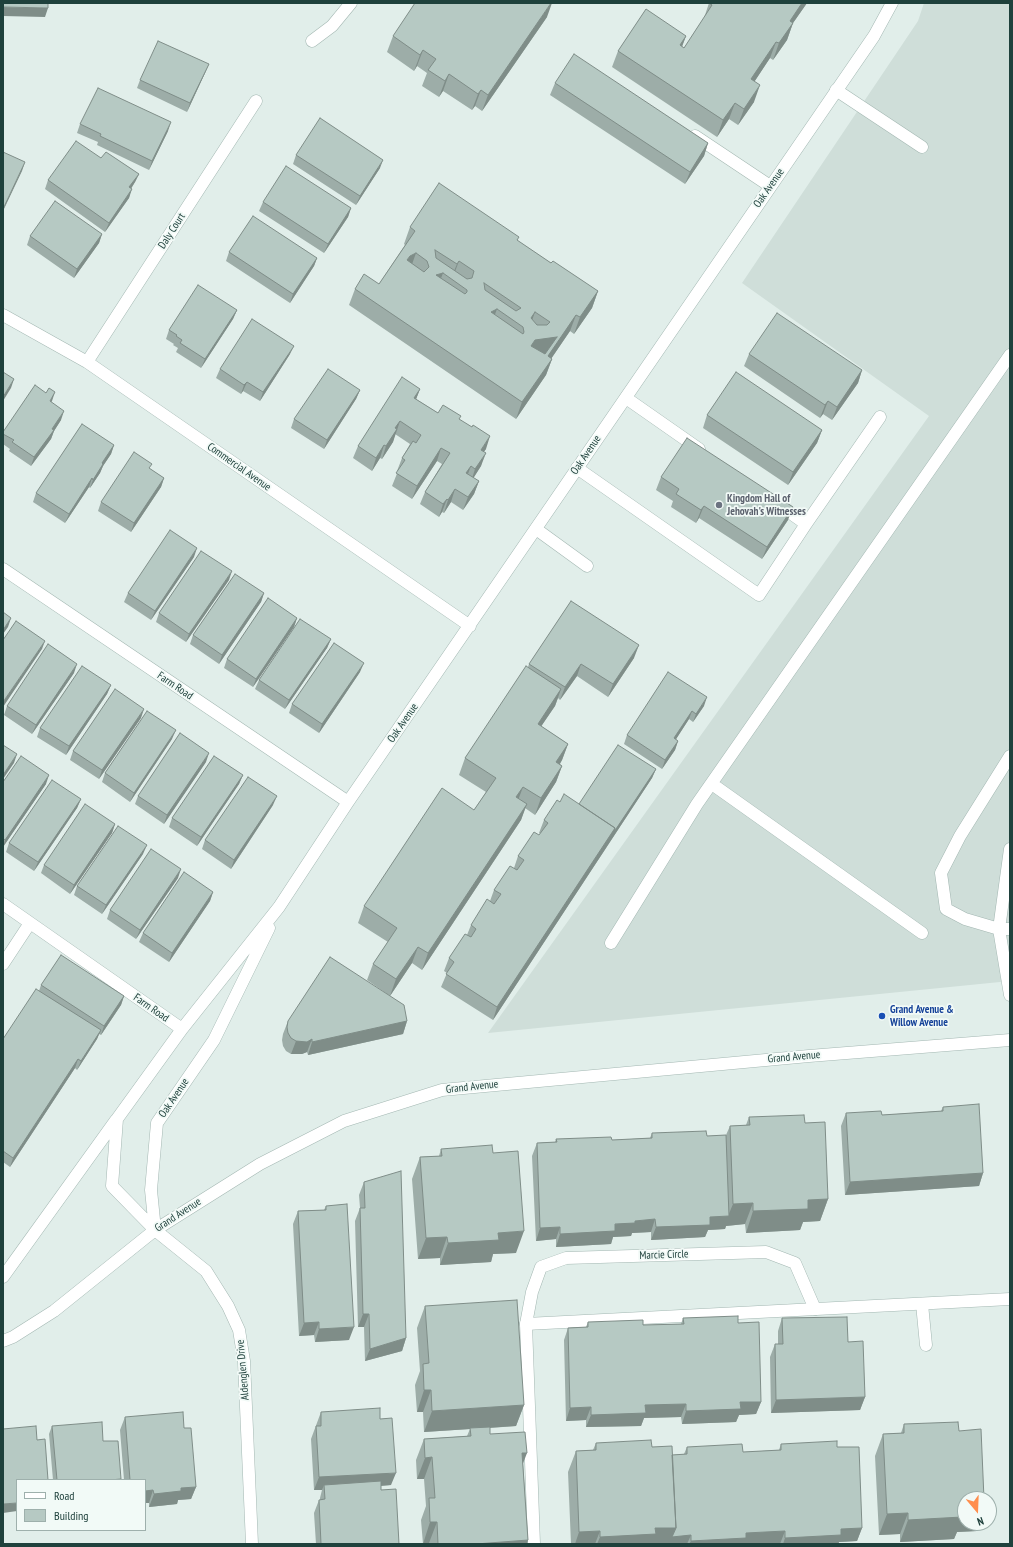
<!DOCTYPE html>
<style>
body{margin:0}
#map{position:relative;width:1013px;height:1547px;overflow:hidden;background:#e1eeea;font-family:"PT Sans Narrow",sans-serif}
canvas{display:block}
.frame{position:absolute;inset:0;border:4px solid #1f413c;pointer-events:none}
.legend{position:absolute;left:16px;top:1479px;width:130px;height:52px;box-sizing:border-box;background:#f2faf7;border:1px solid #9eb0ac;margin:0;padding:5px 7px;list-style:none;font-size:12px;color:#1f413c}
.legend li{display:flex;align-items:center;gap:8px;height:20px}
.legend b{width:20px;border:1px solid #9eb0ac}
.north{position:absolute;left:957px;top:1491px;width:40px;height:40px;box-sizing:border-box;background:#f2faf7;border:1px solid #9eb0ac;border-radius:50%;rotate:161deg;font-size:11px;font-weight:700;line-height:16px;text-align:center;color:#1f413c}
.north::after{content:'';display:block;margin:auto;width:14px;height:18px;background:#ff8e4e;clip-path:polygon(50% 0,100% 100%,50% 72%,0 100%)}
</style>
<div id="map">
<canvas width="1013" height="1547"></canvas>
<div class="frame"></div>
<ul class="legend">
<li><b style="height:5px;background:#fff"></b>Road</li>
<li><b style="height:11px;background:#b6c9c3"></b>Building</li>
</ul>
<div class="north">N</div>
</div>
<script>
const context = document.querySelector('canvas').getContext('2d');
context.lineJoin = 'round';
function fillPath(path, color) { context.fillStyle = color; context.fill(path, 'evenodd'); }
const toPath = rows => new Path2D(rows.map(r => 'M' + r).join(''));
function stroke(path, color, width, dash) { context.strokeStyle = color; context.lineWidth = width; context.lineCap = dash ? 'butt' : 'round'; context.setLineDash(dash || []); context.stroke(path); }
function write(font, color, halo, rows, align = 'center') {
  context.font = font + ' "PT Sans Narrow",sans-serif'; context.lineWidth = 3.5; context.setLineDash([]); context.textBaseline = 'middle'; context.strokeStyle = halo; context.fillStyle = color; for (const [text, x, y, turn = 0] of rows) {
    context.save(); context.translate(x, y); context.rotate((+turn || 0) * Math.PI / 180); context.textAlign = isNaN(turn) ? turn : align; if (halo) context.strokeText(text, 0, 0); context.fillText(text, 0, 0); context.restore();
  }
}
fillPath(toPath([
 [924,3,1010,3,1010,981,488,1033,929,416,742,283,918,21]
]), '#cfded9');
const lane = toPath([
 [312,41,332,26,351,3],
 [836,90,922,147],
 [695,136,770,186],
 [626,398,699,449],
 [577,468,759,595,806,524,880,417],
 [778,504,806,524],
 [536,529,587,566],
 [1010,756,960,836,941,873,946,909,965,919,999,929,1010,995],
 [712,784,922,933],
 [1010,849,999,929,1010,929],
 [611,943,697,804,1010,355],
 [922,1304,926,1345],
 [526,1324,532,1292,541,1267,566,1258,766,1252,795,1263,815,1309]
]);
const street = toPath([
 [3,315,87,362,470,626],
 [87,362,256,101],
 [3,569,348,802],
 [3,904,182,1029],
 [3,964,30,923],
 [155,1230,151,1190,157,1123,214,1040,269,928],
 [3,1277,116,1120],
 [3,1341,13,1337,54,1311,155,1230,260,1164,344,1121,442,1090,809,1056,1010,1040],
 [252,1544,244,1361,239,1330,228,1306,206,1271,155,1230,112,1186,117,1119,182,1029,279,907,348,802,874,36,892,3],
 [534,1544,526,1324,1010,1299]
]);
stroke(lane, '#a3b7b2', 13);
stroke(street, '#a3b7b2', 13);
stroke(lane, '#fff', 12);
stroke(street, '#fff', 12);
fillPath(toPath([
 [709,3,807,3,793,23,787,40,773,60,770,58,754,82,754,102,738,125,729,119,717,137,612,67,618,51,686,36,682,46,684,48,704,18],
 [547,17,482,111,475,106,472,110,443,91,439,97,422,86,427,73,417,66,414,71,387,52,393,36],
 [209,64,205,73,187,112,137,88,140,80],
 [555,83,708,143,704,156,685,184,550,95],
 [80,124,168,131,149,170,97,145,98,142,77,133],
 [296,155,380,168,356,205,293,164],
 [101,158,139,174,135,182,131,189,129,198,105,232,45,189,48,180],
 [263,202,351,208,348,217,324,253,259,211],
 [410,227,518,241,551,263,598,291,592,308,574,334,570,331,551,359,552,359,546,375,516,419,349,305,355,289,379,284,405,245,404,244],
 [102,234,99,243,74,278,27,245,30,236],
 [229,252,317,258,314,266,290,303,226,261],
 [237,310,233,319,201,368,176,352,178,348,173,345,174,344,166,339,169,330],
 [290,354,260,401,243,391,241,394,216,378,220,369],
 [749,354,862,370,858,383,832,420,823,414,820,418,744,366],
 [420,389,416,399,438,413,460,420,486,449,484,451,481,466,473,478,479,481,474,494,463,510,451,502,444,513,442,512,439,517,420,504,425,492,442,464,437,461,412,499,392,486,398,471,397,471,402,458,410,444,395,434,393,442,382,459,380,458,372,471,353,458,358,446],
 [360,390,356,399,324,449,291,428,294,419],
 [52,401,51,402,61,420,54,431,51,439,31,466,9,451,10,449,3,444,3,432],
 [707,415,822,430,817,443,788,485,703,428],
 [114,445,111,454,103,466,100,473,90,488,89,487,65,523,33,502,36,493],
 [150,469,164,478,161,487,131,532,98,511,101,502],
 [661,477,788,520,762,559,699,518,696,523,671,507,673,501,656,490],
 [194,557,151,620,124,602,128,593],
 [229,580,186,642,156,622,159,613],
 [264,593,261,602,219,664,190,644,193,635],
 [297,618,294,627,253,687,224,668,227,659],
 [331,639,327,648,285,709,255,689,259,680],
 [634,658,608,697,577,676,560,700,558,698,555,706,541,726,568,744,562,760,560,764,562,766,556,782,535,815,525,808,521,820,422,970,412,963,390,996,367,980,373,964,388,942,358,923,364,906,474,810,486,792,459,775,465,758,528,667,529,664],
 [360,672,319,733,289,713,292,704],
 [74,673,32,734,4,715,7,706],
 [111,685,107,694,66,755,37,737,40,728],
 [704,706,693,722,689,719,676,739,678,741,675,750,662,769,624,744,627,735],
 [141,718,99,779,70,760,73,751],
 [172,739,130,802,102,782,105,773],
 [206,762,164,824,135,804,138,796],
 [656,769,652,778,493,1020,441,987,447,973,444,971,449,958,467,935,471,925,490,901,494,890,514,868,518,856,539,835,541,834,539,833,544,820,560,802,579,804],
 [243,775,239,784,197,846,169,827,172,818],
 [3,782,46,784,3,847],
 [81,799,77,808,34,871,6,852,9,843],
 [273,805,231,869,202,849,205,840],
 [115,824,112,833,70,894,41,873,44,865],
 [143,854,102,914,74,895,77,886],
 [178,878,136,939,107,919,110,910],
 [213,892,210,901,169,962,139,942,143,933],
 [41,985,124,996,121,1005,101,1035,99,1034,97,1039,77,1070,75,1068,10,1167,3,1162,3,1039,39,991],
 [288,1021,407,1021,403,1034,308,1055,307,1052,302,1054,291,1054,286,1051,283,1046,282,1040,283,1034],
 [943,1107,983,1173,979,1186,845,1195,841,1126,846,1113,882,1115,941,1111],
 [749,1117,805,1123,828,1199,820,1221,803,1222,800,1230,746,1233,745,1224,726,1226,725,1229,708,1230,705,1237,651,1240,651,1232,632,1233,631,1236,613,1237,611,1244,556,1247,556,1239,536,1241,532,1156,537,1143,555,1142,556,1139,612,1140,650,1138,652,1133,707,1136,726,1135,730,1126,746,1125],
 [441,1149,493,1153,516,1253,493,1254,491,1262,440,1265,440,1258,418,1259,412,1179,420,1157,439,1156],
 [364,1182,406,1338,402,1351,365,1361,364,1327,358,1327,355,1221,360,1208,359,1195],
 [326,1206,349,1340,315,1342,314,1335,299,1336,293,1224,298,1211,324,1210],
 [425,1306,524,1405,516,1426,490,1428,490,1434,523,1463,528,1540,527,1544,423,1544,421,1520,426,1506,424,1479,417,1479,416,1460,424,1439,467,1436,470,1429,424,1432,423,1412,417,1412,415,1385,420,1371,417,1328],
 [683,1318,738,1323,761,1402,756,1414,739,1415,736,1422,682,1424,681,1417,644,1418,641,1426,586,1427,586,1420,566,1421,564,1340,568,1328,586,1327,588,1322,643,1325,681,1324],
 [782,1318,848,1342,865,1397,860,1410,771,1413,770,1357,775,1344,778,1344,778,1331],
 [321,1412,380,1419,391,1485,381,1486,381,1490,399,1544,316,1544,314,1513,319,1500,320,1500,320,1498,322,1490,314,1490,311,1439],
 [125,1417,184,1428,196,1487,191,1499,178,1500,177,1504,149,1507,149,1503,145,1503,145,1480,124,1480,120,1430],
 [904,1424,959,1431,977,1531,957,1532,954,1539,900,1542,900,1534,879,1535,875,1456,883,1434,901,1433],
 [52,1426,103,1441,120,1480,53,1480,49,1434],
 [596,1443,672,1455,684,1454,687,1447,743,1452,779,1450,781,1444,837,1447,862,1528,857,1541,839,1542,838,1544,571,1544,568,1472,576,1451,593,1450]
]), '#9dada8');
fillPath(toPath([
 [551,3,552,3,547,17,482,111,488,95],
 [802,3,807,3,793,23,787,40,773,60,779,43,790,21],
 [3,7,48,8,45,17,3,16],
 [686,36,680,52,680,45],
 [776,42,770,58,745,96,751,79],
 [423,50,417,66,414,71,420,55],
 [209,64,205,73,187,112,190,103],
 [449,74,443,91,439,97,445,81],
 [760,85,754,102,738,125,744,109],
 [481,90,475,106,472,110,478,94],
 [735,103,729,119,717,137,723,120],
 [171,122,168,131,149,170,152,161],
 [708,143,704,156,685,184,690,172],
 [383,160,380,168,356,205,360,196],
 [25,162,22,171,3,211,3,209],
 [139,174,135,182,126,196,129,187],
 [132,189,129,198,105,232,109,223],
 [351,208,348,217,324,253,328,244],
 [102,234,99,243,74,278,77,269],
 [416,253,410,270,407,260,410,256],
 [317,258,314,266,290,303,293,294],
 [459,261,453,277,451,278,457,264],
 [443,273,437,289,436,275],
 [598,291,592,308,574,334,580,317],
 [497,309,491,325,491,312],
 [237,310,233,319,201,368,205,359],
 [535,312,529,329,531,318],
 [576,315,570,331,542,372,529,357,531,346,535,340],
 [294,346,290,354,260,401,263,392],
 [552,359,546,375,516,419,522,402],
 [862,370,858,383,832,420,837,407],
 [14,379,11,388,3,401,3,397],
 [247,382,243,391,241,394,244,385],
 [420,389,415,402,414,398],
 [360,390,356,399,324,449,327,440],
 [55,392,52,401,46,410,50,401],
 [828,401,823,414,820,418,825,405],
 [64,411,61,420,54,431,51,439,31,466,34,457],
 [400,421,393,442,382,459,386,446,395,428],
 [822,430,817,443,788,485,793,472],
 [490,436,486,449,476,463,481,450],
 [114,445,111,454,103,466,100,473,90,488,93,480,102,463],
 [384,445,380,458,372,471,376,458],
 [441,448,437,461,412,499,417,486],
 [486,453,481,466,471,482,475,469],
 [471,466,466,479,466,473],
 [92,478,89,487,65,523,69,514],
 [164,478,161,487,131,532,134,523],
 [479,481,474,494,463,510,468,497],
 [455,489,451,502,444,513,448,500],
 [447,499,442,512,439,517,443,504],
 [704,506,699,518,696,523,701,510],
 [793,507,788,520,762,559,767,547],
 [197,548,194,557,151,620,155,611],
 [232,571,229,580,186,642,189,634],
 [264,593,261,602,219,664,222,655],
 [11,618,8,627,3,634,3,630],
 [297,618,294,627,253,687,256,679],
 [331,639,327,648,285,709,289,700],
 [45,641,42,649,3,707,3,702],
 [639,645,634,658,608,697,613,684],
 [364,663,360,672,319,733,322,724],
 [77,664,74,673,32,734,36,725],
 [581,664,577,676,560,700,565,687],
 [111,685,107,694,66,755,69,746],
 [561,689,555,706,532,740,538,724],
 [707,697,704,706,693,722,696,714],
 [144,709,141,718,99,779,102,770],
 [692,711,689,719,671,747,674,738],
 [176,730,172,739,130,802,134,793],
 [678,741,675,750,662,769,665,760],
 [568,744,562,760,551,778,556,762],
 [209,753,206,762,164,824,167,815],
 [17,754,14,763,3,779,3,775],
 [562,766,556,782,535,815,541,798],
 [656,769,652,778,493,1020,497,1007,615,828],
 [49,775,46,784,3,847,5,840],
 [243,775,239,784,197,846,201,837],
 [523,787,517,803,516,797],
 [277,796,273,805,231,869,234,860],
 [81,799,77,808,34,871,38,862],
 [527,804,521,820,422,970,428,953],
 [115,824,112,833,70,894,74,885],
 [147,845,143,854,102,914,106,905],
 [181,869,178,878,136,939,140,930],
 [213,892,210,901,169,962,172,953],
 [418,947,412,963,390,996,396,979],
 [124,996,121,1005,101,1035,104,1026],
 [407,1021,403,1034,308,1055,312,1042],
 [101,1030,97,1039,77,1070,81,1061],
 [312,1039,307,1052,302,1054,291,1054,296,1041],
 [78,1059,75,1068,10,1167,13,1158],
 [983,1173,979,1186,845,1195,850,1182],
 [828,1199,820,1221,803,1222,800,1230,746,1233,753,1211,808,1200],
 [753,1203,745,1224,726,1226,725,1229,708,1230,705,1237,651,1240,656,1227,710,1217,728,1216,733,1204],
 [655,1219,651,1232,632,1233,631,1236,613,1237,611,1244,556,1247,560,1234,635,1221],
 [560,1227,556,1239,536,1241,540,1228],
 [524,1231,516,1253,493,1254,491,1262,440,1265,448,1243,498,1233],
 [447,1237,440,1258,418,1259,426,1238],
 [363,1314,369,1314,364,1327,358,1327],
 [319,1322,314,1335,299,1336,304,1323],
 [354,1327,349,1340,315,1342,319,1329],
 [406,1338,402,1351,365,1361,370,1349],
 [424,1390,431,1390,423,1412,417,1412],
 [865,1397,860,1410,771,1413,776,1400],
 [740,1402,761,1402,756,1414,739,1415,736,1422,682,1424,686,1411],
 [686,1404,681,1417,644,1418,641,1426,586,1427,591,1415,645,1405],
 [524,1405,516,1426,470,1429,470,1428,470,1429,424,1432,432,1411],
 [591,1407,586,1420,566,1421,570,1408],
 [522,1453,527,1453,519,1474],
 [432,1457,424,1479,417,1479,425,1458],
 [396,1473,391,1485,324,1490,324,1485,322,1490,314,1490,319,1477],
 [196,1487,191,1499,178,1500,177,1504,149,1507,154,1494,181,1488],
 [153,1490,149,1503,145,1503,145,1491],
 [17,1503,17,1511,3,1513,3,1504],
 [962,1510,965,1510,965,1523,979,1523,977,1531,957,1532,954,1539,900,1542,908,1520],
 [908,1513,900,1534,879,1535,887,1514],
 [430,1522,437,1522,429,1543,423,1544],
 [655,1528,676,1528,691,1535,687,1544,597,1544,600,1537],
 [862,1528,857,1541,839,1542,838,1544,783,1544,785,1538,841,1529],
 [600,1531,595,1544,575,1544,579,1532],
 [785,1531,780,1544,689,1544,691,1541,746,1533],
 [528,1540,527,1544,476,1544]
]), '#7f8d88');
const building = toPath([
 [3,3,48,3,48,8,3,7,3,3],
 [415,3,551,3,488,95,481,90,478,94,449,74,445,81,428,70,436,59,423,50,420,55,393,36,415,3],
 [709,3,802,3,790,21,793,23,779,43,776,42,751,79,760,85,744,109,735,103,723,120,618,51,646,9,686,36,680,45,684,48,712,5,709,3],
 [158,41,209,64,190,103,140,80,158,41],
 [574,54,708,143,690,172,555,83,574,54],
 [98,88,171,122,152,161,100,136,101,134,80,124,98,88],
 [320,118,383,160,360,196,296,155,320,118],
 [76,141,101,158,106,152,139,174,129,187,132,189,109,223,48,180,76,141],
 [3,152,25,162,3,209,3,152],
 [286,166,351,208,328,244,263,202,286,166],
 [439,183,519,237,517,240,551,263,553,261,598,291,580,317,576,315,548,356,552,359,522,402,355,289,364,274,379,284,415,231,410,227,439,183],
 [435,250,457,264,459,261,474,271,472,278,467,279,436,258,435,250],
 [416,253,427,261,429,267,424,272,407,260,410,256,416,253],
 [443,273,467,290,467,292,465,294,436,275,443,273],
 [484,283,521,308,516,311,485,290,484,283],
 [497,309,523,327,524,332,523,334,491,312,497,309],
 [535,312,550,322,547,325,537,325,531,318,535,312],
 [557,337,545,354,531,346,535,340,557,337],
 [55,201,102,234,77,269,30,236,55,201],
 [253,216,317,258,293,294,229,252,253,216],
 [198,285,237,310,205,359,180,343,182,340,176,336,177,335,169,330,198,285],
 [777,313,862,370,837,407,828,401,825,405,749,354,777,313],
 [252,319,294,346,263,392,247,382,244,385,220,369,252,319],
 [328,369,360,390,327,440,294,419,328,369],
 [3,372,14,379,3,397,3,372],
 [736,372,822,430,793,472,707,415,736,372],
 [402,377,420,389,414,398,438,413,443,405,461,416,459,419,472,427,473,425,490,436,481,450,486,453,475,469,471,466,466,473,479,481,468,497,455,489,448,500,447,499,443,504,425,492,450,453,441,448,417,486,396,473,405,460,402,458,413,441,416,443,421,435,400,421,395,428,397,429,386,446,384,445,376,458,358,446,402,377],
 [35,385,46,393,49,388,55,392,50,401,64,411,52,429,54,430,34,457,12,442,14,440,3,434,3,432,35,385],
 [82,424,114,445,102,463,103,464,93,480,92,478,69,514,36,493,82,424],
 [687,438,793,507,767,547,704,506,701,510,676,494,679,489,661,477,687,438],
 [134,452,152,464,149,468,164,478,134,523,101,502,134,452],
 [170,530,197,548,155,611,128,593,170,530],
 [201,551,232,571,189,634,159,613,201,551],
 [235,574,264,593,222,655,193,635,235,574],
 [268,598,297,618,256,679,227,659,268,598],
 [571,601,639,645,613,684,581,664,565,687,529,664,571,601],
 [3,612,11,618,3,630,3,612],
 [300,619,331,639,289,700,259,680,300,619],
 [16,621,45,641,3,702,3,640,16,621],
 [334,643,364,663,322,724,292,704,334,643],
 [48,644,77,664,36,725,7,706,48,644],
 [82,666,111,685,69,746,40,728,82,666],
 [526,666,561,689,538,724,568,744,556,762,562,766,541,798,523,787,516,797,527,804,428,953,418,947,396,979,373,964,397,928,364,906,442,788,474,810,496,778,465,758,526,666],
 [668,672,707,697,696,714,692,711,674,738,678,741,665,760,627,735,668,672],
 [115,689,144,709,102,770,73,751,115,689],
 [147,711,176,730,134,793,105,773,147,711],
 [180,733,209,753,167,815,138,796,180,733],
 [3,745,17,754,3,775,3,745],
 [618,745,656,769,614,832,615,828,579,804,618,745],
 [21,756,49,775,5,840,3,838,3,782,21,756],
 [214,756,243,775,201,837,172,818,214,756],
 [248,777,277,796,234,860,205,840,248,777],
 [52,780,81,799,38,862,9,843,52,780],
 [564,794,615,828,497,1007,446,974,454,962,449,958,465,934,471,937,476,929,471,925,487,899,494,904,501,894,494,890,510,866,517,870,524,860,518,856,534,832,539,835,548,823,544,820,557,800,560,802,564,794],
 [85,804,115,824,74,885,44,865,85,804],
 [118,826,147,845,106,905,77,886,118,826],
 [151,849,181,869,140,930,110,910,151,849],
 [184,872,213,892,172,953,143,933,184,872],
 [61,955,124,996,104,1026,41,985,61,955],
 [330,957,404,1005,407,1021,312,1042,312,1039,307,1042,296,1041,291,1038,288,1033,287,1027,288,1021,330,957],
 [36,989,101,1030,81,1061,78,1059,13,1158,3,1151,3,1039,36,989],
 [979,1104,983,1173,850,1182,846,1113,881,1111,882,1115,943,1111,943,1107,979,1104],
 [804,1115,805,1123,825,1122,828,1199,808,1200,808,1209,753,1211,753,1203,733,1204,730,1126,750,1125,749,1117,804,1115],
 [706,1131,707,1136,726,1135,729,1216,710,1217,710,1225,656,1227,655,1219,635,1221,635,1223,615,1224,615,1231,560,1234,560,1227,540,1228,537,1143,557,1142,556,1139,611,1137,612,1140,652,1138,652,1133,706,1131],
 [492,1145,493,1153,518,1151,524,1231,498,1233,499,1240,448,1243,447,1237,426,1238,420,1157,442,1156,441,1149,492,1145],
 [401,1171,406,1338,370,1349,369,1314,363,1314,360,1208,365,1208,364,1182,401,1171],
 [347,1204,354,1327,319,1329,319,1322,304,1323,298,1211,326,1210,326,1206,347,1204],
 [517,1300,524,1405,432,1411,431,1390,424,1390,423,1364,429,1363,425,1306,517,1300],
 [738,1316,738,1323,759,1322,761,1402,740,1402,741,1409,686,1411,686,1404,645,1405,646,1413,591,1415,591,1407,570,1408,568,1328,588,1327,588,1322,643,1320,643,1325,684,1324,683,1318,738,1316],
 [847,1317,848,1342,863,1341,865,1397,776,1400,775,1344,783,1344,782,1318,847,1317],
 [380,1408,380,1419,392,1418,396,1473,319,1477,316,1426,321,1426,321,1412,380,1408],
 [183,1412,184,1428,191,1428,196,1487,181,1488,181,1491,154,1494,153,1490,145,1491,145,1480,130,1480,125,1417,183,1412],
 [102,1422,103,1441,118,1441,121,1479,110,1480,57,1480,52,1426,102,1422],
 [958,1422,959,1431,981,1429,984,1499,965,1499,965,1510,962,1510,962,1517,908,1520,908,1513,887,1514,883,1434,904,1433,904,1424,958,1422],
 [36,1426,37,1440,45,1439,48,1480,17,1480,17,1503,3,1504,3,1429,36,1426],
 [490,1427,490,1434,525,1432,527,1453,522,1453,528,1540,476,1544,438,1544,437,1522,430,1522,429,1498,435,1498,432,1457,425,1458,424,1439,471,1436,470,1428,490,1427],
 [651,1440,652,1447,672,1446,676,1528,655,1528,656,1534,600,1537,600,1531,579,1532,576,1451,596,1450,596,1443,651,1440],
 [837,1441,837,1447,859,1447,862,1528,841,1529,841,1535,785,1538,785,1531,746,1533,746,1538,691,1541,691,1535,672,1537,676,1528,672,1455,687,1454,687,1447,742,1444,743,1452,781,1450,781,1444,837,1441],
 [381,1481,381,1490,396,1489,399,1544,321,1544,319,1500,325,1499,324,1485,381,1481]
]);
fillPath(building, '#b6c9c3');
stroke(building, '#7f8d88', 1);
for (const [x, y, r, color] of [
 [719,505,4,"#6b7280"],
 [882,1016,4,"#1a4fb4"]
]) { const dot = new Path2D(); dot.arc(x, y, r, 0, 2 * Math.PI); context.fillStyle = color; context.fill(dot); stroke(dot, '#f2faf7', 1.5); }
write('11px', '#1f413c', '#f2faf7', [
 ["Oak Avenue",769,188,-55],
 ["Daly Court",172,231,-57],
 ["Oak Avenue",586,455,-56],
 ["Commercial Avenue",239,467,35],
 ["Farm Road",175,686,34],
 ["Oak Avenue",403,723,-55],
 ["Farm Road",151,1008,35],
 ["Grand Avenue",794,1057,-5],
 ["Grand Avenue",472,1087,-6],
 ["Oak Avenue",174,1098,-56],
 ["Grand Avenue",178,1215,-33],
 ["Marcie Circle",664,1255,-2],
 ["Aldenglen Drive",243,1370,-95]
]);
write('bold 11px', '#5b616d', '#f2faf7', [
 ["Kingdom Hall of",727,499],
 ["Jehovah's Witnesses",727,512]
], 'left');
write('bold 11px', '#164399', '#f2faf7', [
 ["Grand Avenue &",890,1010],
 ["Willow Avenue",890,1023]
], 'left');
</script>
